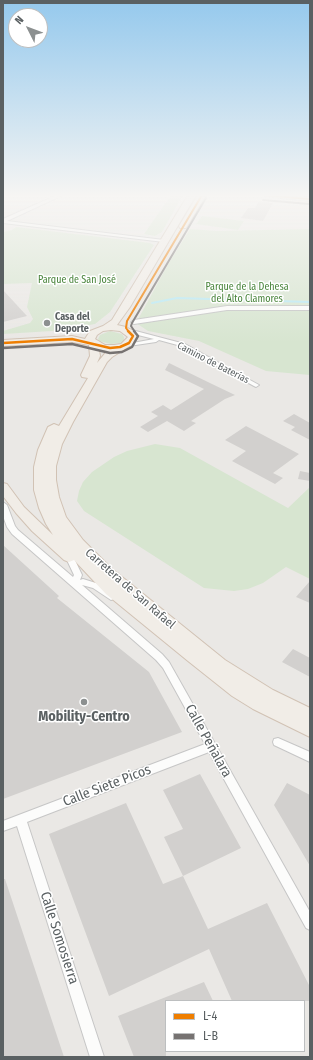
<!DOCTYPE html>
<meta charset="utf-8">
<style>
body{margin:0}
#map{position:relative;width:313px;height:1060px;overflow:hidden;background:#eae8e5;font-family:"Fira Sans Condensed",sans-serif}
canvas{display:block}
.frame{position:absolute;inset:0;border:4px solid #5a6062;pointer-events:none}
.legend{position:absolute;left:165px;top:1000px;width:140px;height:52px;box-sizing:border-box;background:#fff;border:1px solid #bdbfc0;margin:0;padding:5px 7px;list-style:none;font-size:12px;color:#5a6062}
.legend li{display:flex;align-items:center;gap:8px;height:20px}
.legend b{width:20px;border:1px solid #bdbfc0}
.north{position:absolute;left:8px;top:8px;width:40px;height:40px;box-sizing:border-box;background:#fff;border:1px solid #bdbfc0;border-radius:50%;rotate:312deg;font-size:11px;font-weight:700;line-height:16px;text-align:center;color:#5a6062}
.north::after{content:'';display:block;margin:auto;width:14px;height:18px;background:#8c9090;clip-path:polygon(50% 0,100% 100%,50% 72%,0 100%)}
</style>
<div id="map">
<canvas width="313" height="1060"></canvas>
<div class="frame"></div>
<ul class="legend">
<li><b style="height:5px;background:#ef7e00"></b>L-4</li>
<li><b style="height:5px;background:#767271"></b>L-B</li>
</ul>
<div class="north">N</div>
</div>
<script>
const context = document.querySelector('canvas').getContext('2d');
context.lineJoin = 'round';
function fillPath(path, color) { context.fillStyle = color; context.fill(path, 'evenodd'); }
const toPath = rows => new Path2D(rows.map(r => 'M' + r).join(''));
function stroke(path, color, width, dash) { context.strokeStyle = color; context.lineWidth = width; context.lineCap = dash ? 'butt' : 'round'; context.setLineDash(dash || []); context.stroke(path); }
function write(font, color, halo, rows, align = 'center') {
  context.font = font + ' "Fira Sans Condensed",sans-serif'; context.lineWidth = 3; context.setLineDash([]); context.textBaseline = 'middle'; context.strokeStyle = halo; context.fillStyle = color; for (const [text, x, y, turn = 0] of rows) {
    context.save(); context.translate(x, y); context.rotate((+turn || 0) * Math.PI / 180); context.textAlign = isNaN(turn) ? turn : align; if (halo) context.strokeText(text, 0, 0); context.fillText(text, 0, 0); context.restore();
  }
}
fillPath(toPath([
 [171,195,183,195,162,232,155,236,144,234],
 [202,216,244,221,238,230,196,224],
 [16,227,150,243,154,245,110,312,95,324,52,331,3,334,3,331,30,323,33,319,27,307,32,283,3,284,3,232,12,230],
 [190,229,217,231,310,229,310,375,266,371,199,341,148,331,136,323,167,266],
 [110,331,122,334,124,337,124,340,120,343,111,344,99,341,98,339,100,335],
 [155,444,180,448,288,508,310,487,310,579,286,567,263,583,248,589,234,591,204,588,84,511,77,501,79,491,83,482,92,472,114,457,127,451]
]), '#d7e5d0');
stroke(toPath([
 [152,303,177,298,310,302]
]), '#b9e9f4', 2);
fillPath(toPath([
 [259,201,273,203,263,221,241,218,248,208,255,208],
 [3,290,27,316,3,322],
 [169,363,212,384,235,395,225,399,191,421,196,423,184,431,167,421,148,432,140,427,158,416,151,412,163,405,171,410,204,389,165,370],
 [294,414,310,423,310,440,291,430,295,427,283,421],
 [246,426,299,454,273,473,283,478,275,484,232,461,246,451,225,440],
 [300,471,310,473,310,481,298,479],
 [3,545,59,596,57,598,149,672,182,732,3,799],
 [310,581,310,603,296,597],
 [293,649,310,658,310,677,282,662],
 [200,774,241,848,183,876,164,837,183,829,163,790],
 [287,783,310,795,310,866,274,805],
 [126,803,163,884,183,876,208,929,267,903,310,987,310,1001,232,1001,209,949,109,996,49,834],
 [3,879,5,879,64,1057,3,1057],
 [204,982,213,1001,166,1001,166,1057,134,1057,118,1016]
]), '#d2d0ce');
const street = toPath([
 [57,195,63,195,7,221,164,240,166,241,164,242,3,223,3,219,57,195],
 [227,306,310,306,310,310,227,310,134,324,131,322,134,320,227,306],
 [128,329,185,344,259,385,256,387,254,386,181,346,159,340,156,342,122,347,122,345,154,339,126,332,126,330,128,329],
 [3,502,7,505,15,526,18,530,73,577,74,575,66,558,70,555,73,556,82,575,80,580,83,579,99,584,114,595,115,597,114,599,111,600,93,588,82,585,162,654,169,662,310,912,310,930,306,928,209,752,27,822,104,1057,90,1057,17,826,3,831,3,821,205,744,163,668,156,660,12,534,7,527,3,516,3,502],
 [278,738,310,752,310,762,274,745,273,742,274,739,278,738]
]);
const secondary = toPath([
 [269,195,310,197,310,201,272,197,269,195]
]);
const primary = toPath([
 [188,195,196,195,130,307,117,325,126,327,133,331,138,337,133,344,112,357,107,362,73,422,62,444,56,466,56,480,59,497,66,517,83,540,111,568,225,660,273,690,310,708,310,737,253,709,232,696,188,661,106,594,74,560,69,562,64,560,32,531,16,513,3,496,3,483,7,484,24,507,53,535,46,524,39,508,34,490,34,467,38,450,48,427,54,424,59,426,88,378,82,377,81,375,90,356,89,345,72,342,3,346,3,340,72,336,85,339,90,331,103,326,112,320,188,195],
 [111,330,120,331,128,337,121,344,114,345,105,345,95,339,97,335,103,331,111,330],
 [99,350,107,351,97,363,100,356,99,350],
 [198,195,206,195,186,228,180,228,179,226,198,195]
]);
stroke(street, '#c6c6c6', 2);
stroke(secondary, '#c5c6c5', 2);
stroke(primary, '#d1c2b4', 2);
fillPath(street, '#fcfcfb');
fillPath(secondary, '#fcfcfb');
fillPath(primary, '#f1ede7');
stroke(toPath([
 [263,195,310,199],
 [129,332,126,328,127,321,202,195]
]), '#ef7e00', 2);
stroke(toPath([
 [3,343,72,339,110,348,120,347,129,343,133,336,128,331]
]), '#ef7e00', 2.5);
stroke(toPath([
 [263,200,310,204],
 [135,332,131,326,132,323,206,198]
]), '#767271', 2);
stroke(toPath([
 [3,348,72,344,110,353,122,352,132,347,138,336,134,331]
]), '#767271', 2.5);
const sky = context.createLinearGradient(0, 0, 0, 343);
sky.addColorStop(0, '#95c9ed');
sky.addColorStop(0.57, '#f6f5f3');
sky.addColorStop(1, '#f6f5f300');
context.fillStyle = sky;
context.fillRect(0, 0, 313, 343);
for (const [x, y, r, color] of [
 [47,323,4,"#8c9090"],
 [84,702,4,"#8c9090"]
]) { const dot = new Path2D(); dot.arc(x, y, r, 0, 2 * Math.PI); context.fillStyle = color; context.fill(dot); stroke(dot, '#fff', 1.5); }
write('10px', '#478339', '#fff', [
 ["Parque de San José",77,280],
 ["Parque de la Dehesa",247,287],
 ["del Alto Clamores",247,299]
]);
write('bold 10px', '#5a6062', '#fff', [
 ["Casa del",55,317],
 ["Deporte",55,329]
], 'left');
write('10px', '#5a6062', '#fff', [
 ["Camino de Baterías",213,363,27]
]);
write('12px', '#5a6062', '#fff', [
 ["Carretera de San Rafael",130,589,41]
]);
write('bold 14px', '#5a6062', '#fff', [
 ["Mobility-Centro",84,717]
]);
write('14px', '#5a6062', '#fff', [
 ["Calle Peñalara",208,741,61],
 ["Calle Siete Picos",107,786,-21],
 ["Calle Somosierra",59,938,72]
]);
</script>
